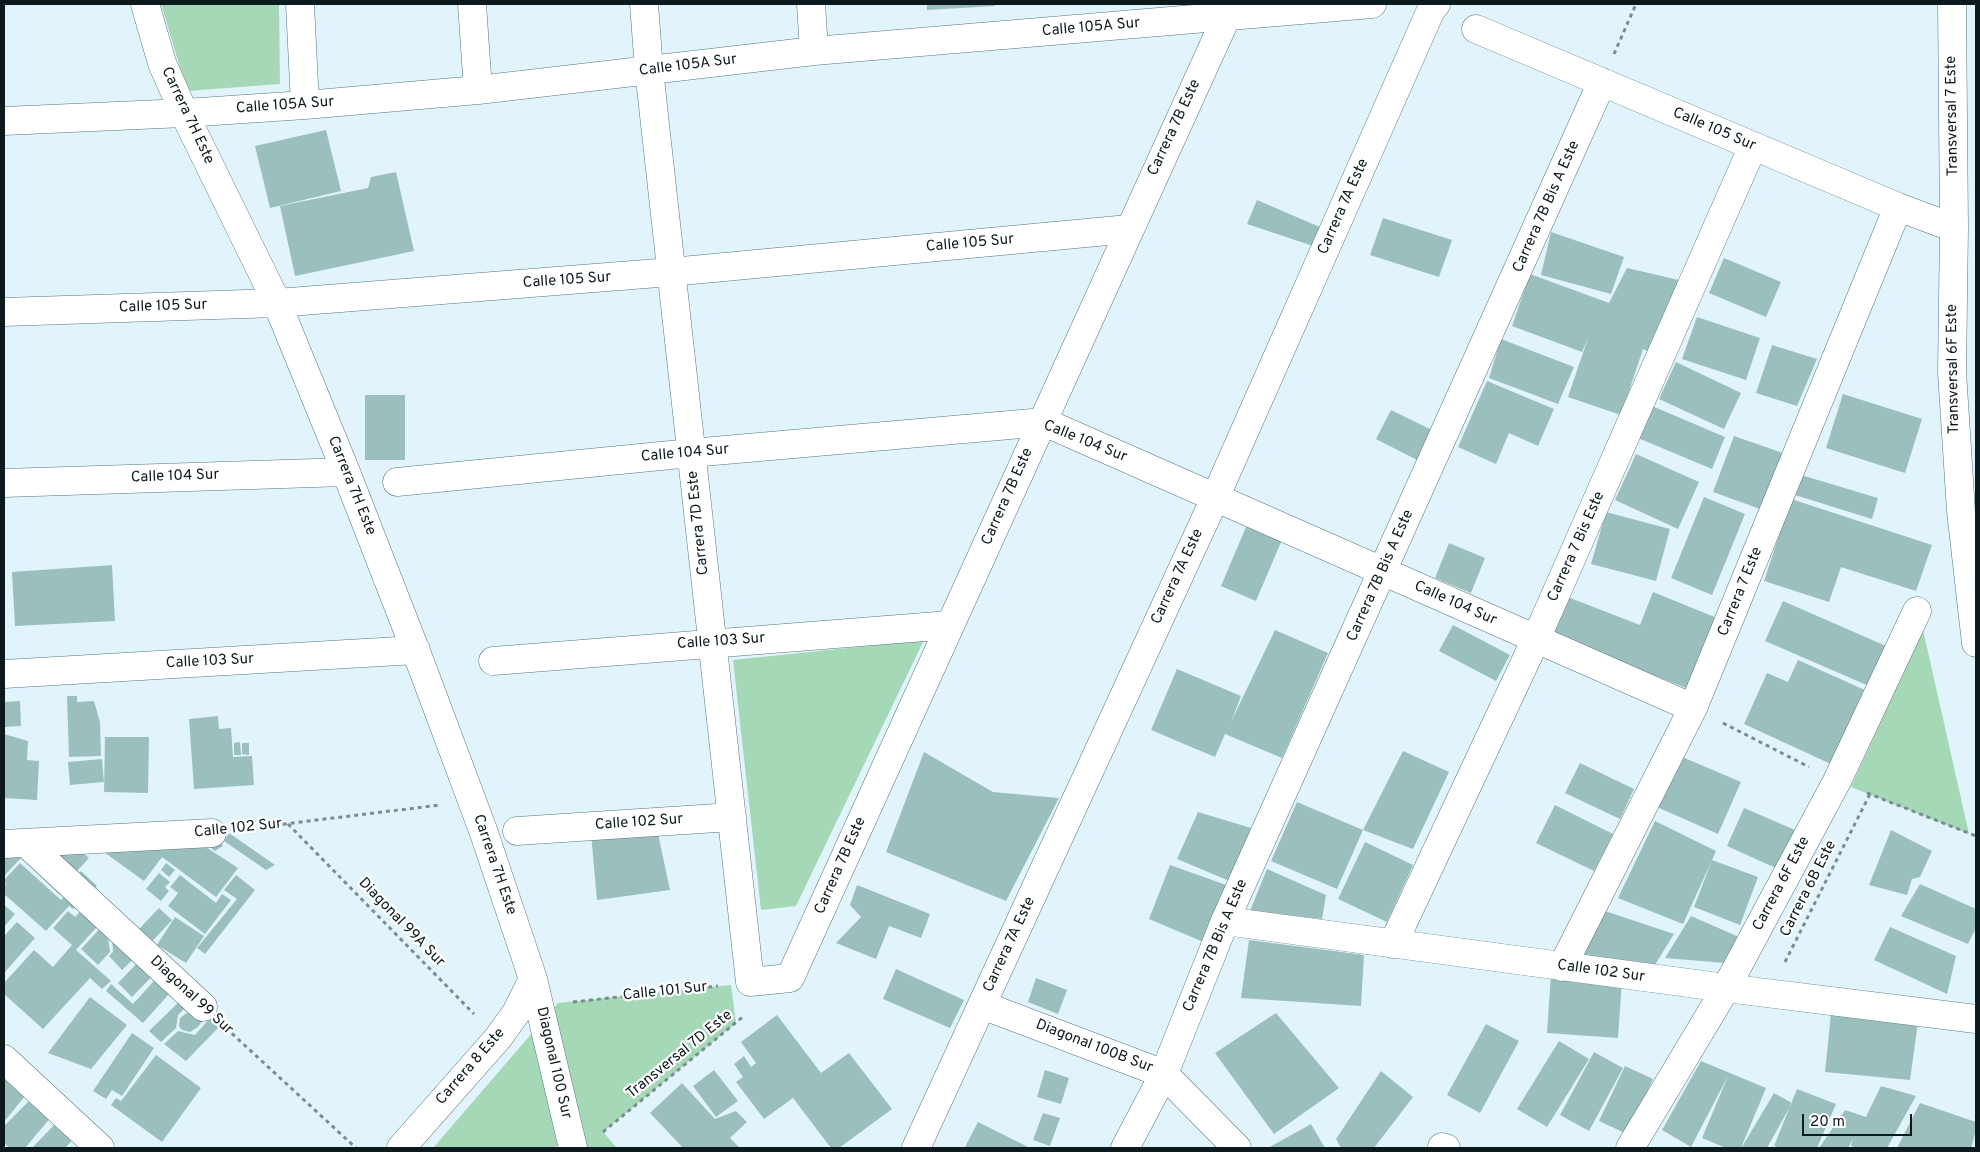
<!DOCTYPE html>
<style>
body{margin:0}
#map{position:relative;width:1980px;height:1152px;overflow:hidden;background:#e1f4fc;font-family:Overpass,sans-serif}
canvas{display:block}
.frame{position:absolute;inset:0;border:5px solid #0c191d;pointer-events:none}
.scale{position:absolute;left:1802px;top:1114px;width:110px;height:22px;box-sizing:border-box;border:2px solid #0c191d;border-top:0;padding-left:6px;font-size:15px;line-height:18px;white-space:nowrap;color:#0c191d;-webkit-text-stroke:4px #fff;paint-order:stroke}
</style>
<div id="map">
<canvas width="1980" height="1152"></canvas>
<div class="frame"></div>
<div class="scale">20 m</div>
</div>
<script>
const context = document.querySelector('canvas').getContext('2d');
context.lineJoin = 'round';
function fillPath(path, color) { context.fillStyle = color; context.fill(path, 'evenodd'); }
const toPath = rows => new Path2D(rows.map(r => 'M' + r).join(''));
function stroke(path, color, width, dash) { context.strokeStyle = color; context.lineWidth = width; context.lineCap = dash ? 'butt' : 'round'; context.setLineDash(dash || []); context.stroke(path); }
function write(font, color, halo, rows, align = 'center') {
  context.font = font + ' Overpass,sans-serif'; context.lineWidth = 4.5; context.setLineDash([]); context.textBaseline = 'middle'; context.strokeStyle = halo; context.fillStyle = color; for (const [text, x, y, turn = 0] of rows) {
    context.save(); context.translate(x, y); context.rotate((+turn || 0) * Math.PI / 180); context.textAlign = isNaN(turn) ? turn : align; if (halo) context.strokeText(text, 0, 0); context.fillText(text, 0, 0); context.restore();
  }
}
fillPath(toPath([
 [161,4,279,4,280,84,187,91],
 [1923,630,1969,834,1851,787],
 [924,640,796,906,761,910,733,660],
 [731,985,736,1023,603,1132,617,1148,560,1148,559,1144,554,1148,433,1148,558,1003]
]), '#a5d8b6');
fillPath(toPath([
 [927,4,995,4,995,6,927,10],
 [326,130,341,191,270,208,255,146],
 [396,172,414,251,295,276,280,206,368,188,371,177],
 [1257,200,1322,228,1313,246,1247,224],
 [1383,218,1452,240,1439,277,1370,255],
 [1551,232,1624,257,1611,294,1541,275],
 [1724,258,1781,282,1766,317,1709,293],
 [1627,268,1683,281,1652,353,1643,349,1621,415,1568,397,1588,338,1582,352,1512,326,1530,274,1609,303],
 [1697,317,1760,338,1746,380,1682,359],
 [1501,339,1574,367,1558,404,1489,378],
 [1772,345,1817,359,1797,406,1756,393],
 [1676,362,1741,393,1724,429,1659,399],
 [1487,381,1554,409,1538,446,1509,433,1496,464,1458,447],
 [1843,394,1922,419,1905,473,1826,448],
 [365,395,405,395,405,460,365,460],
 [1652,406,1725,437,1712,469,1638,438],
 [1391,410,1438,433,1423,463,1376,439],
 [1734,436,1783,453,1763,510,1713,492],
 [1636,454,1699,482,1678,529,1615,500],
 [1801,475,1878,498,1872,519,1795,495],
 [1704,497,1745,514,1712,595,1671,578],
 [1791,499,1932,545,1916,591,1841,567,1829,602,1764,581],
 [1606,512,1670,529,1656,581,1591,564],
 [1249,520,1284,535,1256,601,1221,586],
 [1449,543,1485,558,1471,593,1435,578],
 [112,565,115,621,15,626,12,572],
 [1653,592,1717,618,1689,689,1550,635,1565,596,1640,625],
 [1783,601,1886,646,1869,686,1765,641],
 [1453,625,1510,655,1496,681,1439,651],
 [1275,630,1328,653,1282,758,1225,734,1215,757,1151,730,1177,669,1241,696,1231,722],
 [1798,660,1867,691,1833,765,1744,724,1767,673,1788,682],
 [67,696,77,696,77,702,94,701,100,722,101,756,69,757],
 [20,701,21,726,4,727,4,702],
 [218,716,219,729,231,728,233,757,252,756,254,785,194,789,189,719],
 [4,734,28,741,27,760,39,761,37,800,4,798],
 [105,737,149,737,148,793,104,792],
 [240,742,241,755,234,755,234,743],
 [242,743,249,743,249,755,242,754],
 [1403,751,1449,772,1413,849,1363,830],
 [924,752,993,792,1059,798,1006,901,886,852],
 [1680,756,1741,782,1718,834,1657,807],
 [102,759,104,782,70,785,68,762],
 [1580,763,1634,789,1620,819,1565,793],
 [1297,802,1363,830,1337,889,1271,861],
 [1555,805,1613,834,1594,871,1536,843],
 [1744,808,1795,830,1778,869,1727,846],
 [1198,812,1251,828,1232,882,1177,859],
 [1655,821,1716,851,1712,860,1758,877,1740,925,1694,907,1712,860,1683,924,1618,898],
 [657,829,670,890,597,900,591,834],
 [1891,830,1932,851,1920,877,1912,879,1907,895,1869,885],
 [229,833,275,865,266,870,224,841],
 [189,836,238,868,216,897,162,857,144,881,97,847],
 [217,838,223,846,215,851,206,844],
 [1365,842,1413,865,1387,922,1338,899],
 [72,843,89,858,69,880,31,845],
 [24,847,67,885,59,894,21,858,4,876,4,848],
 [20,863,61,900,70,891,80,901,73,909,69,906,46,931,4,894,4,886,6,884,4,880],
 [166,863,175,870,169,877,161,870],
 [1170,865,1229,886,1208,944,1149,919],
 [1267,869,1326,895,1322,919,1250,911],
 [81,871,97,886,87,897,71,882],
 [159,873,170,882,165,887,169,891,161,901,146,889],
 [180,875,216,903,222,894,231,900,205,934,168,906,178,893,170,887],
 [236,875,255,890,205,954,197,948,237,899,224,890],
 [1920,884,1976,909,1976,928,1968,944,1901,916],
 [857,885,930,914,921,938,889,926,876,959,836,943,861,917,850,905],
 [87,904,104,919,76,950,111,981,102,989,90,978,43,1029,4,994,4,983,34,950,53,967,72,945,53,928,68,911,75,917],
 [4,905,15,914,4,927],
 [159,908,172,920,146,948,139,929],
 [1602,910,1674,934,1653,968,1579,954],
 [1691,916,1739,937,1725,963,1665,958],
 [175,917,204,936,186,963,157,945],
 [17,922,35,938,4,973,4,936],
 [106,922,110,952,98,965,81,949],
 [1890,927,1956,956,1947,994,1874,960],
 [112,935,140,953,122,970,109,956,113,952],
 [1249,940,1364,955,1361,1006,1241,998],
 [144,956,158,970,132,997,118,983],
 [896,969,964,1000,950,1028,883,999],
 [162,972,177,985,143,1023,106,991,111,984,133,1004],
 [1551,974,1622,980,1618,1038,1547,1033],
 [1036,978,1067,990,1058,1014,1028,1002],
 [90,997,127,1025,91,1069,48,1053],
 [184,997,190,1003,178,1015,176,1028,161,1042,149,1031],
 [192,1009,204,1019,198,1027,190,1032,182,1030,179,1026,180,1018],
 [1276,1013,1339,1088,1274,1134,1215,1053],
 [1831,1013,1918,1022,1910,1080,1825,1072],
 [777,1015,821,1073,849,1053,892,1109,839,1148,831,1148,793,1098,764,1119,736,1082,743,1077,734,1064,744,1056,751,1067,756,1063,741,1042],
 [210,1018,219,1027,186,1061,164,1044,178,1031,195,1035],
 [1486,1024,1519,1041,1480,1113,1447,1095],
 [132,1033,154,1048,122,1096,112,1090,106,1099,93,1091],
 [1559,1041,1589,1059,1547,1127,1517,1109],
 [1594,1052,1623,1068,1589,1131,1560,1115],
 [156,1055,201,1088,162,1142,111,1105,116,1098,121,1101],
 [1701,1061,1766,1088,1741,1148,1726,1148,1702,1138,1728,1076,1691,1147,1662,1130],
 [1625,1066,1653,1079,1627,1134,1599,1121],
 [714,1070,738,1101,716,1117,693,1086],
 [1045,1070,1069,1078,1061,1104,1037,1097],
 [1381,1071,1413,1097,1374,1148,1341,1148,1336,1139],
 [4,1077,29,1091,4,1122],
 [682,1083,715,1119,736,1111,747,1122,730,1138,740,1148,683,1148,650,1113],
 [1881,1086,1916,1096,1887,1148,1854,1148,1851,1145,1853,1139,1848,1148,1819,1148,1845,1110,1866,1117],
 [1797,1089,1836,1104,1817,1148,1780,1148,1774,1146],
 [1774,1093,1792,1103,1767,1148,1745,1148,1742,1147],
 [33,1097,52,1116,25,1148,10,1148,4,1143,4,1126],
 [1920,1103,1976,1122,1976,1130,1971,1148,1897,1148],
 [1043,1113,1060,1118,1050,1146,1033,1140],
 [61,1118,78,1134,65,1148,32,1148],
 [978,1122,1030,1148,968,1148,965,1147],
 [1311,1124,1325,1148,1268,1148]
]), '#9bbfbc');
const minor = toPath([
 [145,4,162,63,184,113,277,303,346,472,422,667,484,833,533,979,573,1148],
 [300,4,305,105],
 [472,4,478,90],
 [644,4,649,70,750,982,790,978,1227,16],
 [811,4,814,51],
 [1952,4,1954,228,1952,372,1961,511,1976,643],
 [1476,29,1898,207,1954,228],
 [4,121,184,113,305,105,478,90,814,51,1372,4],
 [4,312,277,303,671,272,1129,229],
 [397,482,691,453,1044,422,1693,708],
 [4,483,346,472],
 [493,661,950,625],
 [4,674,416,650],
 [517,831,732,817],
 [26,843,203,1007],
 [4,844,212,833],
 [1225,921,1726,988,1976,1019],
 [1393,944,1536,639,1753,146],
 [1562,967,1693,708,1898,207],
 [982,1005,1164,1074,1237,1148],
 [4,1059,100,1148],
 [1442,1147,1446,1148],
 [401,1148,498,1038,516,1013,533,979],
 [916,1148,1215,498,1431,10,1436,4],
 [1125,1148,1164,1074,1225,921,1602,82],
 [1630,1148,1726,988,1837,781,1917,611]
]);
stroke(minor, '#56747f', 29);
stroke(toPath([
 [1614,54,1636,4],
 [1723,723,1809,767],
 [1867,793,1976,836],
 [288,824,474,1014],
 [243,829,440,805],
 [1785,962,1870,794],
 [573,1002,718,986],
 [226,1028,356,1148],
 [603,1132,745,1015]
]), '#7c8c92', 3, [4, 4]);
stroke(minor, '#fff', 28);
write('15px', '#0c191d', '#fff', [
 ["Calle 105A Sur",1091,28,-5],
 ["Calle 105A Sur",688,66,-7],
 ["Calle 105A Sur",285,106,-4],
 ["Carrera 7H Este",187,116,65],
 ["Transversal 7 Este",1953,116,-91],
 ["Carrera 7B Este",1175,128,-65],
 ["Calle 105 Sur",1714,130,23],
 ["Carrera 7A Este",1344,207,-66],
 ["Carrera 7B Bis A Este",1547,207,-66],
 ["Calle 105 Sur",970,244,-5],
 ["Calle 105 Sur",567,281,-4],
 ["Calle 105 Sur",163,307,-2],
 ["Transversal 6F Este",1954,369,-91],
 ["Calle 104 Sur",1085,442,22],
 ["Calle 104 Sur",685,454,-5],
 ["Calle 104 Sur",175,477,-2],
 ["Carrera 7H Este",351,486,68],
 ["Carrera 7B Este",1008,497,-66],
 ["Carrera 7D Este",699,523,-96],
 ["Carrera 7 Bis Este",1577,547,-66],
 ["Carrera 7B Bis A Este",1381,576,-66],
 ["Carrera 7A Este",1178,577,-65],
 ["Carrera 7 Este",1741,592,-68],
 ["Calle 104 Sur",1455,604,24],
 ["Calle 103 Sur",721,642,-4],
 ["Calle 103 Sur",210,662,-3],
 ["Calle 102 Sur",639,823,-4],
 ["Calle 102 Sur",238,829,-6],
 ["Carrera 7H Este",494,865,71],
 ["Carrera 7B Este",841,866,-66],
 ["Carrera 6F Este",1782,884,-62],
 ["Carrera 6B Este",1809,889,-63],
 ["Diagonal 99A Sur",401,923,46],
 ["Carrera 7A Este",1010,945,-65],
 ["Carrera 7B Bis A Este",1216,946,-67],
 ["Calle 102 Sur",1601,972,8],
 ["Calle 101 Sur",665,992,-6],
 ["Diagonal 99 Sur",191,996,43],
 ["Diagonal 100B Sur",1094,1047,21],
 ["Transversal 7D Este",680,1055,-39],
 ["Diagonal 100 Sur",553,1063,77],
 ["Carrera 8 Este",471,1067,-49]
]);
</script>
